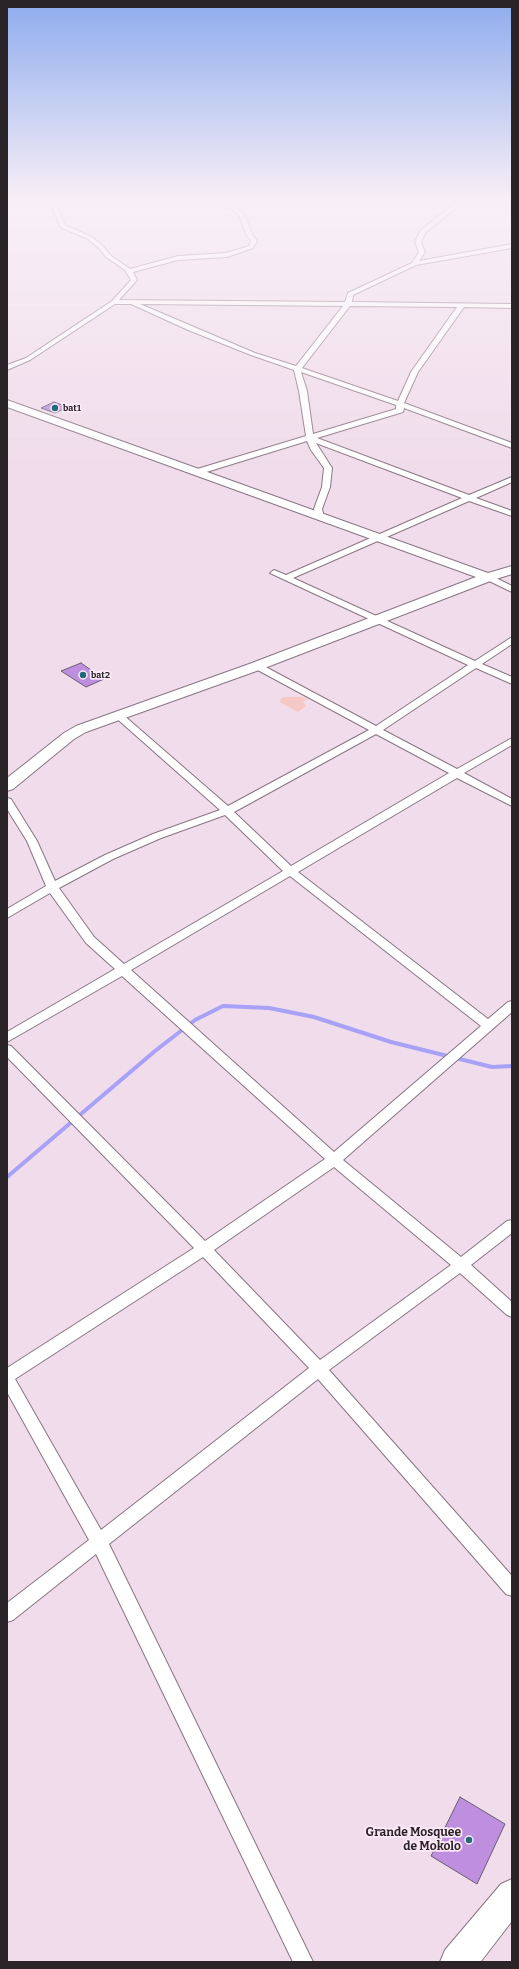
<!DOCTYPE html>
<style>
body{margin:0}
#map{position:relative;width:519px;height:1969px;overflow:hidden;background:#f0dcea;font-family:Bitter,serif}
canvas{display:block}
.frame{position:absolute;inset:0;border:8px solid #2a2328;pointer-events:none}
</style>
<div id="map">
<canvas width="519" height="1969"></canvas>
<div class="frame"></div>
</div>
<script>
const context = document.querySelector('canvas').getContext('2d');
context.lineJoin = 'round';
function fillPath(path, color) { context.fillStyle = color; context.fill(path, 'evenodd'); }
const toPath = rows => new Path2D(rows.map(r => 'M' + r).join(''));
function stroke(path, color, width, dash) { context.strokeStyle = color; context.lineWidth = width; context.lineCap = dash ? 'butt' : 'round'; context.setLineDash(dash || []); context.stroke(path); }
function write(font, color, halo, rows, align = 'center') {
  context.font = font + ' Bitter,serif'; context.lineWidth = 3.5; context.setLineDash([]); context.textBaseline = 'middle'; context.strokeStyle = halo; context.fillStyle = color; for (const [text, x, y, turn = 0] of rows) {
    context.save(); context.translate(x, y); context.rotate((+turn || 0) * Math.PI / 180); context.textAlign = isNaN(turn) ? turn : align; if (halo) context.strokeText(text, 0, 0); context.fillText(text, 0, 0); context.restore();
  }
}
fillPath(toPath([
 [284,697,302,697,307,699,303,702,306,706,298,712,280,702,281,699]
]), '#f5c8c3');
stroke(toPath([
 [7,1177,155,1051,195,1020,223,1006,269,1008,314,1017,391,1042,492,1067,512,1066]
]), '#a7a1f8', 4);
const building = toPath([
 [54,402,68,407,55,413,41,408,54,402],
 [81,663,104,679,86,687,61,671,81,663],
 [460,1797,505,1824,477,1884,431,1856,460,1797]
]);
fillPath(building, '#be8edf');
stroke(building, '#685e6f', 1);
const street = toPath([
 [45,201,51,201,57,205,65,225,92,237,103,246,110,255,130,269,178,256,226,253,249,246,251,241,246,234,239,215,222,201,228,201,244,213,252,234,257,241,253,248,227,257,178,260,133,272,137,280,119,300,345,302,348,293,412,263,419,252,415,242,421,230,455,203,455,201,461,201,460,205,426,232,421,242,425,252,419,261,512,244,512,248,416,265,353,295,352,302,512,304,512,308,464,307,418,372,404,403,512,443,512,448,404,408,403,412,317,438,469,495,512,477,512,482,476,498,512,511,512,516,469,501,293,578,475,661,512,637,512,644,482,664,512,677,512,684,476,668,383,730,457,769,512,738,512,745,464,773,512,799,512,806,457,778,298,872,488,1019,508,1002,512,1001,512,1012,343,1160,461,1257,507,1221,512,1220,512,1233,471,1265,512,1302,512,1317,507,1315,460,1273,329,1370,512,1576,512,1596,506,1594,318,1379,109,1544,313,1962,293,1962,96,1554,13,1620,7,1622,7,1603,89,1540,7,1392,7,1368,194,1248,7,1057,7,1045,11,1046,205,1241,325,1159,122,976,7,1042,7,1032,115,969,86,943,50,893,7,918,7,909,46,886,27,841,7,809,7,798,11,799,37,841,55,881,105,855,153,834,220,810,115,717,113,715,115,713,121,713,228,806,369,730,254,668,254,664,260,664,376,726,468,665,270,573,274,570,286,575,462,498,316,443,332,468,330,487,322,509,324,517,317,519,314,509,322,487,324,468,311,450,307,441,200,474,194,474,194,470,306,436,299,391,294,370,251,355,188,330,131,304,115,304,30,360,7,370,7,365,26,358,112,301,131,280,125,270,106,257,99,248,88,239,60,227,52,207,45,201],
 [140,304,343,306,296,366,255,353,140,304],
 [350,306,457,307,411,372,398,401,302,368,350,306],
 [301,372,396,405,396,409,313,434,307,391,301,372],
 [376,734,449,773,291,866,234,812,376,734],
 [225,815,283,871,124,964,94,937,59,888,113,859,161,838,225,815],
 [290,876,481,1026,334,1152,131,970,290,876],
 [334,1167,451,1265,320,1360,214,1250,334,1167],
 [203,1257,309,1368,101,1530,15,1379,203,1257],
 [488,574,512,586,512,592,485,579,484,577,488,574]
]);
const secondary = toPath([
 [7,400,488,573,512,566,512,574,493,580,262,669,86,732,74,739,13,789,7,791,7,778,64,733,76,726,252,663,476,577,7,407,7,400]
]);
const primary = toPath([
 [512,1879,512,1921,482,1960,480,1962,440,1962,445,1950,501,1884,512,1879]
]);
stroke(street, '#887583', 2);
stroke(secondary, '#887583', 2);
stroke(primary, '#887583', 2);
fillPath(street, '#fff');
fillPath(secondary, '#fff');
fillPath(primary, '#fff');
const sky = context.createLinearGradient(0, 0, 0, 476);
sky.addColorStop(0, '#8eacee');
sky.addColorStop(0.42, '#f8eff6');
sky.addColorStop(1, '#f8eff600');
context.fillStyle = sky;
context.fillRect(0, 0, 519, 476);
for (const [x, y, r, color] of [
 [55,408,4,"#226a77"],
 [83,675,4,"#226a77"],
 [469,1840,4,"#226a77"]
]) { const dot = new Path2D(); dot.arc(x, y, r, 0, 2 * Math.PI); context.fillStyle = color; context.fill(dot); stroke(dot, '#fee9f8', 1.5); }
write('bold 9px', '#2a2328', '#fee9f8', [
 ["bat1",63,408],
 ["bat2",91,675]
], 'left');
write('bold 12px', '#2a2328', '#fee9f8', [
 ["Grande Mosquee",461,1833],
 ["de Mokolo",461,1847]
], 'right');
</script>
